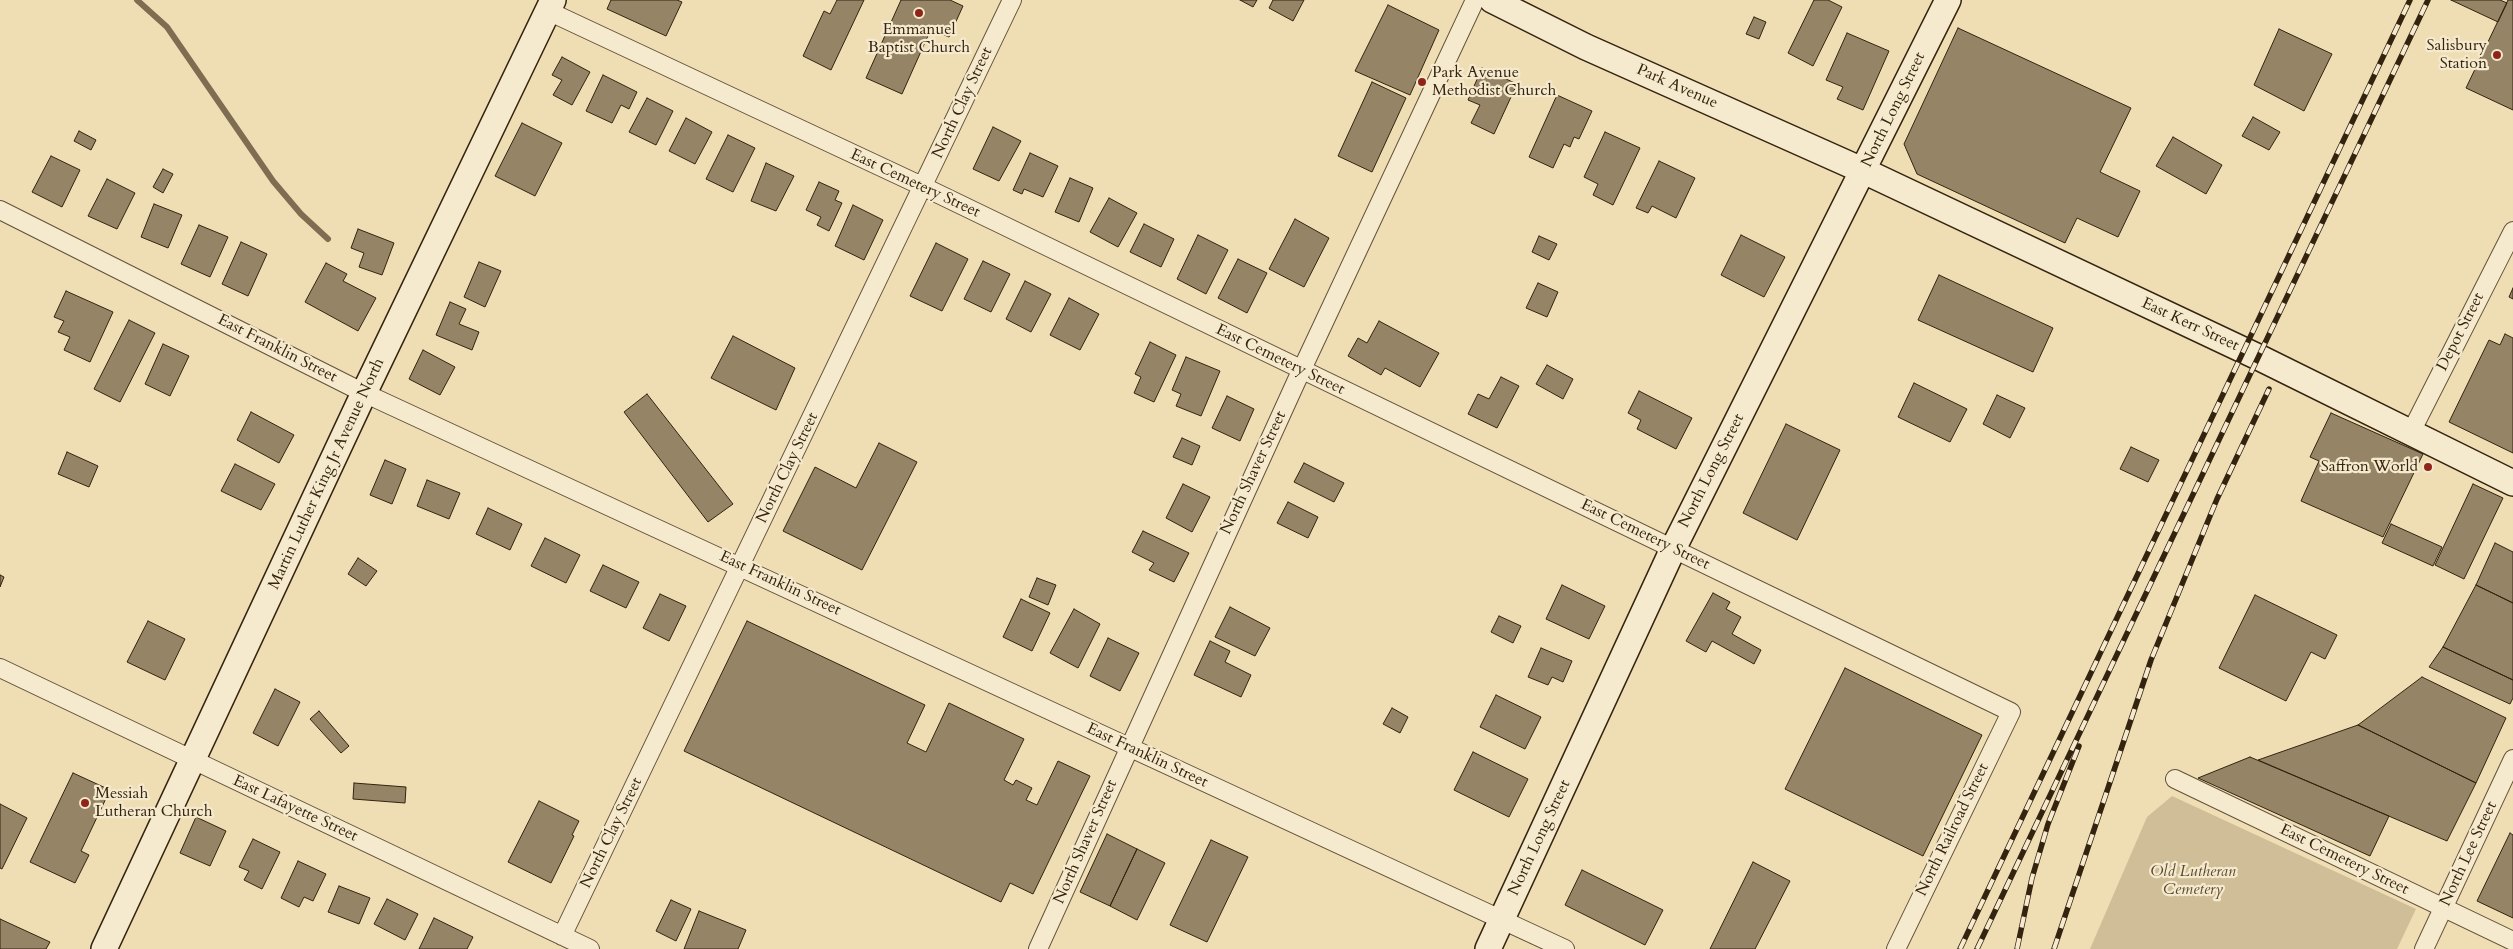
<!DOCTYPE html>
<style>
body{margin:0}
canvas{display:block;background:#efddb4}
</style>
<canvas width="2513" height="949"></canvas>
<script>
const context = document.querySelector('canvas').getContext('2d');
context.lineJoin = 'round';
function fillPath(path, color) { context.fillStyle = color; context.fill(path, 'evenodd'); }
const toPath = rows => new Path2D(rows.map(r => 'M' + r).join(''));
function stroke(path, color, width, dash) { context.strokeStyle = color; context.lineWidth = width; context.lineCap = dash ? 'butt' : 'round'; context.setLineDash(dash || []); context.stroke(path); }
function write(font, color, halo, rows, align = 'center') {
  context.font = font + ' Cardo,serif'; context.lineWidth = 4.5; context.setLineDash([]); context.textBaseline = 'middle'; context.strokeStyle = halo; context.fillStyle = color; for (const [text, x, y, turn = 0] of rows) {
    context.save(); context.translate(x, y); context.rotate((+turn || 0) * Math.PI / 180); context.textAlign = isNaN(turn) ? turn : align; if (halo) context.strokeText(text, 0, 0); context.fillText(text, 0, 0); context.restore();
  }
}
fillPath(toPath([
 [2172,796,2416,909,2397,949,2090,949,2147,817]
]), '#cfbe98');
stroke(toPath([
 [137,0,167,27,273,181,301,214,328,239]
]), '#7e6d50', 6);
const building = toPath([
 [611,0,677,0,682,2,666,36,607,9,611,0],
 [837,0,864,0,831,70,803,56,824,11,830,14,837,0],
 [901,0,950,0,963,6,949,37,931,29,902,94,866,78,901,0],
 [1240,0,1257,0,1253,7,1240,0],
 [1273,0,1304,0,1293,21,1269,8,1273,0],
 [1814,0,1828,0,1842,7,1813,66,1788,53,1814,0],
 [2451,0,2500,0,2507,3,2498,22,2451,0],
 [2508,0,2513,0,2513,110,2466,88,2508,0],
 [1388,5,1439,30,1410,95,1355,71,1388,5],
 [1754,17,1766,22,1759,39,1746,34,1754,17],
 [1958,28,2131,108,2100,172,2140,191,2118,237,2077,218,2065,243,1917,174,1904,144,1958,28],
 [2279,29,2332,54,2304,111,2254,85,2279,29],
 [1847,33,1889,51,1863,110,1837,99,1843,87,1826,80,1847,33],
 [562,57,590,72,572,105,553,95,562,80,552,75,562,57],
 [1482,68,1517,84,1494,134,1471,123,1480,105,1468,100,1482,68],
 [603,75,637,92,629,109,621,105,612,123,586,111,603,75],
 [1372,82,1406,98,1372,172,1338,156,1372,82],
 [1557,95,1592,111,1579,139,1574,137,1570,147,1564,144,1553,168,1529,157,1557,95],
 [647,98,673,111,656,145,629,132,647,98],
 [2253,117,2280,132,2269,150,2242,136,2253,117],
 [686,118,712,132,695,164,669,151,686,118],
 [522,123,562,143,535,196,495,176,522,123],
 [993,127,1021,141,999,181,973,169,993,127],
 [79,131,96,140,91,150,74,141,79,131],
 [1605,132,1640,148,1613,205,1593,195,1598,184,1584,177,1605,132],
 [728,135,755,148,733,192,706,179,728,135],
 [2173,137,2222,165,2206,194,2156,166,2173,137],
 [1030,153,1058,166,1043,197,1024,189,1022,194,1013,190,1030,153],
 [51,156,80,170,62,207,32,192,51,156],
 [1659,161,1695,178,1676,218,1652,206,1648,213,1636,208,1659,161],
 [766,163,794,176,776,211,751,201,766,163],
 [163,169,173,174,163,193,153,187,163,169],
 [1070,178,1093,188,1079,222,1055,212,1070,178],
 [107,179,135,193,117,229,88,216,107,179],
 [819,182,839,191,835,200,842,203,829,231,817,225,821,217,806,210,819,182],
 [1109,198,1137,213,1118,247,1090,232,1109,198],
 [154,204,182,215,168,248,141,237,154,204],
 [853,205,883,220,864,260,835,246,853,205],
 [1295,219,1329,238,1304,287,1269,269,1295,219],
 [1144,224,1174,239,1161,267,1130,252,1144,224],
 [199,225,228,237,210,277,181,264,199,225],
 [358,229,394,243,382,275,359,267,364,253,351,248,358,229],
 [1198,235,1228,250,1206,294,1177,279,1198,235],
 [1741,235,1785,257,1764,297,1721,275,1741,235],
 [1539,236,1557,244,1549,260,1532,252,1539,236],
 [241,242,267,254,248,296,222,284,241,242],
 [936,243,968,259,942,311,910,296,936,243],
 [1238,259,1267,273,1247,313,1218,298,1238,259],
 [983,261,1010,274,991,312,964,299,983,261],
 [479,262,501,271,485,307,464,297,479,262],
 [326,263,347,274,343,281,376,298,358,331,305,302,326,263],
 [1939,275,2053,328,2033,372,1918,320,1939,275],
 [1025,281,1051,294,1031,332,1006,319,1025,281],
 [1538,283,1558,292,1547,317,1526,308,1538,283],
 [2513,288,2513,299,2509,297,2513,288],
 [66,291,113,312,90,362,64,350,70,337,58,332,64,321,54,317,66,291],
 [1069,298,1099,314,1080,350,1050,335,1069,298],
 [450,302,466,309,459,324,479,332,472,350,436,335,450,302],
 [129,320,155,333,120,402,94,389,129,320],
 [1379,321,1439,353,1420,387,1385,368,1381,375,1348,356,1358,338,1367,343,1379,321],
 [2505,334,2513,338,2513,453,2449,422,2489,340,2500,345,2505,334],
 [733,336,795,368,776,410,711,378,733,336],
 [1150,342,1176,355,1154,402,1134,393,1141,377,1135,374,1150,342],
 [163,344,189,356,170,396,145,384,163,344],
 [423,350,455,367,440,395,409,379,423,350],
 [1186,357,1220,371,1201,416,1176,406,1181,394,1172,390,1186,357],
 [1547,365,1573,379,1563,399,1536,384,1547,365],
 [1501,377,1519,386,1497,428,1468,414,1478,394,1489,399,1501,377],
 [1914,383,1967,409,1950,442,1898,417,1914,383],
 [1639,391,1692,418,1676,449,1637,429,1641,420,1628,413,1639,391],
 [647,394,733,504,708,522,624,412,647,394],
 [1997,395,2025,408,2010,438,1983,424,1997,395],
 [1227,396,1254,409,1240,441,1212,428,1227,396],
 [251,412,294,435,279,463,237,440,251,412],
 [2331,413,2423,454,2383,537,2301,501,2319,461,2310,457,2331,413],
 [1786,424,1840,450,1797,540,1743,513,1786,424],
 [1182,438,1200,446,1192,465,1173,457,1182,438],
 [879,443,917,462,862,570,783,531,815,467,856,488,879,443],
 [2131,447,2159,460,2148,482,2120,469,2131,447],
 [67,452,98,466,89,487,58,474,67,452],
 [385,460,406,469,392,504,370,495,385,460],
 [1304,463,1344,483,1334,502,1294,482,1304,463],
 [235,464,275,484,261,510,221,491,235,464],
 [427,480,460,493,449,519,417,506,427,480],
 [1183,484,1210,497,1192,532,1166,518,1183,484],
 [2473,484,2503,498,2464,579,2435,565,2473,484],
 [1288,502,1318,517,1308,538,1277,523,1288,502],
 [488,508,522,524,510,550,476,534,488,508],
 [2391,524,2442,547,2433,566,2382,543,2391,524],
 [1143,531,1189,553,1174,582,1149,570,1154,563,1132,552,1143,531],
 [545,538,580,555,566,583,531,566,545,538],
 [2495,543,2513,552,2513,603,2476,585,2495,543],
 [358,558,377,571,366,586,348,574,358,558],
 [603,565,639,582,626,608,590,591,603,565],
 [0,575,4,577,0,587,0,575],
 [1037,578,1056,585,1048,605,1029,597,1037,578],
 [1562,585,1605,606,1589,639,1546,619,1562,585],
 [2476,585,2513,603,2513,680,2443,647,2476,585],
 [1713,593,1730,602,1726,609,1741,617,1732,634,1761,650,1754,664,1712,641,1706,652,1686,641,1713,593],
 [660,594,686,606,669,641,643,628,660,594],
 [2255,595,2337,635,2325,659,2311,652,2286,701,2219,668,2255,595],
 [1021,599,1050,613,1032,651,1003,637,1021,599],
 [1230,607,1270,628,1255,656,1215,637,1230,607],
 [1074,609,1100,624,1078,668,1050,653,1074,609],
 [1499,616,1521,626,1513,643,1491,632,1499,616],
 [148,621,185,639,165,680,127,662,148,621],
 [747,621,925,705,907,743,926,752,949,703,1024,739,1004,780,1013,785,1016,780,1032,788,1026,800,1037,805,1058,761,1090,776,1033,894,1010,883,1001,902,684,751,747,621],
 [1108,638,1139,653,1120,691,1090,676,1108,638],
 [1210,641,1230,651,1225,662,1251,675,1241,697,1194,675,1210,641],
 [2443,647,2513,680,2513,698,2510,704,2429,667,2443,647],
 [1541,648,1572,661,1563,682,1552,677,1548,685,1528,677,1541,648],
 [1845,668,1982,735,1923,856,1785,789,1845,668],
 [2422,677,2506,718,2476,783,2358,725,2422,677],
 [275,689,300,702,278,746,253,733,275,689],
 [1496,695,1541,717,1525,749,1480,727,1496,695],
 [1392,708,1408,717,1400,733,1383,724,1392,708],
 [319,711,349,746,341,753,310,719,319,711],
 [2358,725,2476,783,2447,841,2258,760,2358,725],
 [1473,752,1528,779,1509,817,1454,790,1473,752],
 [2250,757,2389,816,2370,856,2198,778,2250,757],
 [73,773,110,790,81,851,89,855,75,883,30,862,73,773],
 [354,783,406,787,405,803,353,799,354,783],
 [539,801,579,821,572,835,574,836,551,883,508,862,539,801],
 [0,804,27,818,2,869,0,868,0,804],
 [196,817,226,831,210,866,180,853,196,817],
 [2510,833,2513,835,2513,918,2477,901,2510,833],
 [1107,834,1137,849,1110,906,1080,892,1107,834],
 [253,839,280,852,262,889,244,880,249,871,239,867,253,839],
 [1211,840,1248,857,1207,942,1170,925,1211,840],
 [1137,849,1165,863,1137,920,1110,906,1137,849],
 [298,861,326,874,313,901,304,897,299,907,281,898,298,861],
 [1753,862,1790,881,1755,949,1710,949,1753,862],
 [1582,870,1663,910,1645,945,1565,905,1582,870],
 [339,886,370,898,359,924,328,912,339,886],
 [387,899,418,914,405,940,374,924,387,899],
 [671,900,691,909,676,941,656,931,671,900],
 [699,911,746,930,738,949,684,949,699,911],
 [434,918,473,937,467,949,419,949,434,918],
 [0,919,50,942,46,949,0,949,0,919]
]);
fillPath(building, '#958465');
stroke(building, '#34240f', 1);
const street = toPath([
 [548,11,924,187,2011,712,1896,949],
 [0,210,364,393,1565,949],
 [2410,434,2513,231],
 [0,668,590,949],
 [2175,779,2513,941],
 [562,936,1012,0],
 [1038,949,1296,382,1475,0],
 [2424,949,2513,759]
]);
const secondary = toPath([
 [1492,0,1586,47,1864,171,2258,357,2513,483],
 [104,949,364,393,553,0],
 [1488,949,1673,549,1948,0]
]);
stroke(street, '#635238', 20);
stroke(secondary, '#34240f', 28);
stroke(street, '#f5e9ce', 18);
stroke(secondary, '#f5e9ce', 25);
const rail = toPath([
 [1960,949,2410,0],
 [1977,949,2428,0],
 [2017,949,2032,878,2048,824,2079,746],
 [2054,949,2151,660,2217,499,2269,389]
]);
stroke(rail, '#34240f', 5.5);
stroke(rail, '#f5e9ce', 4, [11]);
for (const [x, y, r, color] of [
 [919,13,5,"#8f2418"],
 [2497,55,5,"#8f2418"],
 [1422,82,5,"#8f2418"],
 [2428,467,5,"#8f2418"],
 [85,803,5,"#8f2418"]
]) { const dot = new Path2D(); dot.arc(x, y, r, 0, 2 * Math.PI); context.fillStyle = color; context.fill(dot); stroke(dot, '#f5e9ce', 2); }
write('16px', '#34240f', '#f5e9ce', [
 ["Emmanuel",919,30,"center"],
 ["Baptist Church",919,48,"center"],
 ["Salisbury",2487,46],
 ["Station",2487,64],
 ["Park Avenue",1432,73,"left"],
 ["Methodist Church",1432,91,"left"],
 ["Saffron World",2418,467],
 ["Messiah",95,794,"left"],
 ["Lutheran Church",95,812,"left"]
], 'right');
write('16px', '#34240f', '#f5e9ce', [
 ["Park Avenue",1677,87,24],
 ["North Clay Street",963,103,-65],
 ["North Long Street",1894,110,-64],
 ["East Cemetery Street",915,184,25],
 ["East Kerr Street",2190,325,25],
 ["Depot Street",2461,332,-63],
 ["East Franklin Street",277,349,27],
 ["East Cemetery Street",1280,360,26],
 ["North Clay Street",788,468,-64],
 ["North Long Street",1712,471,-63],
 ["North Shaver Street",1254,473,-65],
 ["Martin Luther King Jr Avenue North",327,474,-65],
 ["East Cemetery Street",1645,535,26],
 ["East Franklin Street",780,584,25],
 ["East Franklin Street",1147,756,25],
 ["East Lafayette Street",295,809,25],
 ["North Railroad Street",1953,830,-64],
 ["North Clay Street",612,833,-64],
 ["North Long Street",1540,838,-65],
 ["North Shaver Street",1086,842,-66],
 ["North Lee Street",2469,854,-65],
 ["East Cemetery Street",2344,860,26]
]);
write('italic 16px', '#5b4a31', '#f5e9ce', [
 ["Old Lutheran",2193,872],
 ["Cemetery",2193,890]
]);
</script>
